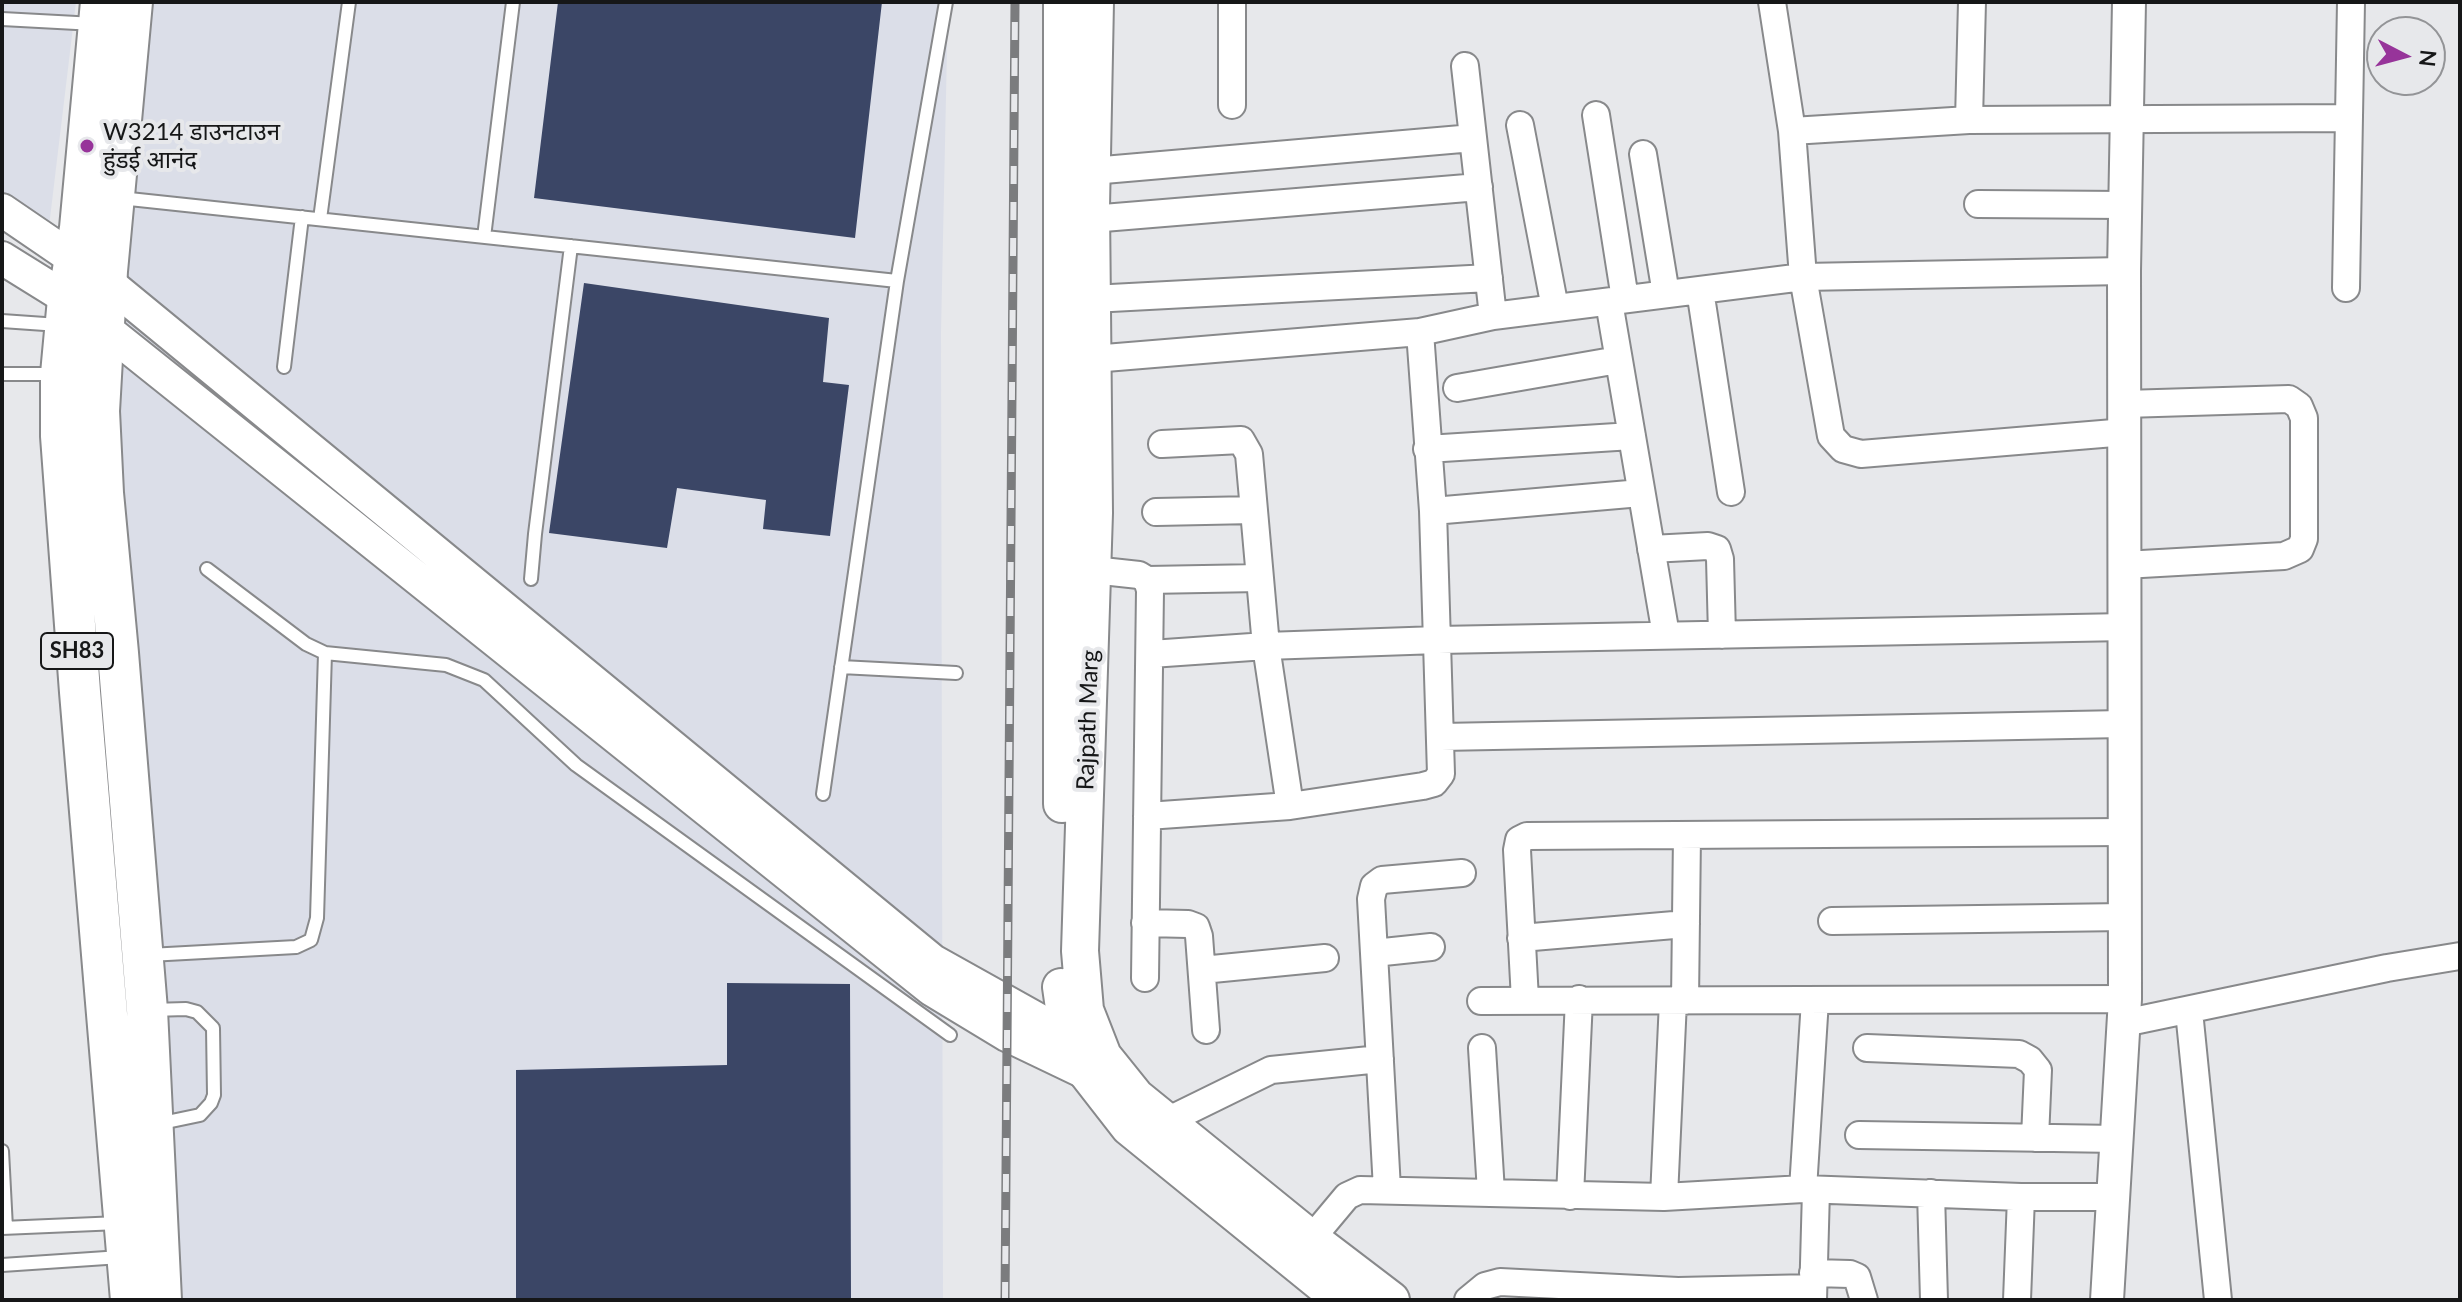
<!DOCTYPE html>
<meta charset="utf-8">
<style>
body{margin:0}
#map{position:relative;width:2462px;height:1302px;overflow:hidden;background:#e7e8eb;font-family:Lato,sans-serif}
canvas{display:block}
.frame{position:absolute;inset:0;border:4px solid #161718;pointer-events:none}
.north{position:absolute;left:2366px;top:16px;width:80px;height:80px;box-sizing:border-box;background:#e7e8eb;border:2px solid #939497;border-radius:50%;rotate:96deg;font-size:22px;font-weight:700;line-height:32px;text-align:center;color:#161718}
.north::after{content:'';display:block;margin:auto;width:28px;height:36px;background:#97349a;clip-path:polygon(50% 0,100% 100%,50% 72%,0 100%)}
</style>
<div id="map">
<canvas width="2462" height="1302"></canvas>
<div class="frame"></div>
<div class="north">N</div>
</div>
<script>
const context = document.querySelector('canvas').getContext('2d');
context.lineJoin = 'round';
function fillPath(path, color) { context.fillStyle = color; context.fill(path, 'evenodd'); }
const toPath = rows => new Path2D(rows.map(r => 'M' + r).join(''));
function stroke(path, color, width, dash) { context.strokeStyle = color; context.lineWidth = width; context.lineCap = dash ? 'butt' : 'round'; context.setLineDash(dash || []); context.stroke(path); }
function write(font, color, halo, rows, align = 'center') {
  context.font = font + ' Lato,"Noto Sans Devanagari",sans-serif'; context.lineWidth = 8; context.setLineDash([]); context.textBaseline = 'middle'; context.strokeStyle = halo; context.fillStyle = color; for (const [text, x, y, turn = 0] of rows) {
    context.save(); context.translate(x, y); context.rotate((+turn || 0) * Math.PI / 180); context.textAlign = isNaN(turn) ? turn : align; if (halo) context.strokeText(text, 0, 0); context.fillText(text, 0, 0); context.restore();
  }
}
fillPath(toPath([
 [2,2,76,2,47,243,2,210],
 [119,2,948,2,941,332,943,1300,138,1300,76,425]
]), '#dbdee8');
fillPath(toPath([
 [558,2,882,2,855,238,534,198],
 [584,283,829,318,823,382,849,385,830,536,763,529,766,500,677,488,667,548,549,533],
 [727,983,850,984,851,1300,516,1300,516,1070,727,1065]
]), '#3b4666');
const service = toPath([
 [2,19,95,24],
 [120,198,897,281],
 [320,219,349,2],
 [484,237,513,2],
 [2,321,59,325],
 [284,367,302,217],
 [2,374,54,374],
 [207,569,306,644,325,653,446,665,484,680,576,765,950,1035],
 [531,579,535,534,571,246],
 [841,667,956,673],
 [823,794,897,281,946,2],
 [149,955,296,947,311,940,317,918,325,653],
 [151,1010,186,1009,197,1012,213,1028,214,1095,211,1103,200,1115,157,1124],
 [2,1151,6,1228],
 [2,1228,119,1223],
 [2,1265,121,1257]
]);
const minor = toPath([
 [1772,2,1792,131,1803,277,1831,436,1843,449,1861,454,2126,432],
 [1465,66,1493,316],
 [1232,105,1232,2],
 [1596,115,1625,299],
 [1969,120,1972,2],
 [1520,125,1555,308],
 [1792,131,1969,120,2347,118],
 [1643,154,1666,294],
 [1092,171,1473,138],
 [1978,204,2126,205],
 [1091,219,1479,187],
 [2346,288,2351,2],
 [1700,290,1731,492],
 [1092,299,1489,278],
 [1609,302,1666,635],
 [1093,359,1420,332,1493,316,1803,277,2124,271],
 [1457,388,1618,360],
 [1162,444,1241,440,1249,454,1266,646,1290,806],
 [1427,449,1632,436],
 [1433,511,1641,493],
 [1156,512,1254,510],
 [1651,549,1708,546,1717,549,1720,559,1722,635],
 [2124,565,2284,556,2300,549,2304,539,2304,418,2299,406,2289,399,2125,404],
 [1093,570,1139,575,1147,580,1150,590,1145,978],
 [1147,580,1260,578],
 [1151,654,1266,646,1438,640,2126,627],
 [1441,737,2123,724],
 [1147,816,1290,806,1423,786,1434,783,1441,774,1433,511,1420,332],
 [1832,921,2125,917],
 [1145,923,1188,924,1196,927,1199,936,1206,1030],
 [1521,938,1686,924],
 [1374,953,1431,947],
 [1202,970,1325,958],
 [1525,1000,1517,850,1519,840,1527,836,2124,832],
 [1481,1001,2125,999],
 [1685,1001,1687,835],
 [2189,1011,2218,1300],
 [2124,1023,2387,968,2460,956],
 [1482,1048,1491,1192],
 [1867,1048,2019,1054,2030,1060,2038,1070,2035,1138],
 [1167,1121,1271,1070,1380,1059],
 [1859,1135,2118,1139],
 [1387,1189,1371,899,1374,886,1382,880,1462,873],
 [1803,1189,1815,1000],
 [1931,1193,1934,1300],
 [1570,1196,1579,999],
 [1664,1197,1673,1001],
 [1311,1239,1347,1196,1360,1190,1664,1197,1803,1189,2021,1197,2115,1197],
 [1813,1273,1850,1274,1857,1277,1864,1300],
 [1468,1300,1485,1286,1500,1282,1678,1291,1813,1288],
 [1813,1300,1816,1190],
 [2017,1300,2021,1197]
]);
const tertiary = toPath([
 [2,210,106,281,933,961,1087,1047],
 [2,258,68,299,931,989,1007,1035,1101,1080],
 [2107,1300,2125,999,2124,271,2129,2]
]);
const secondary = toPath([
 [1095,2,1091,207,1094,513,1080,951,1085,1010,1103,1056,1136,1097,1311,1239,1391,1300],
 [1062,804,1062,2],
 [1061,987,1068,1036,1087,1073,1129,1127,1342,1300]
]);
const primary = toPath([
 [101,2,80,228,68,299,61,374,61,436,80,692,131,1300],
 [132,2,107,271,99,411,103,493,118,653,147,1010,161,1300]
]);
stroke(service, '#88898b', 16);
stroke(minor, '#88898b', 30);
stroke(tertiary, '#88898b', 36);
stroke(secondary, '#88898b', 40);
stroke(primary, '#88898b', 44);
stroke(service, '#fff', 12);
stroke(minor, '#fff', 26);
stroke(tertiary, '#fff', 32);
stroke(secondary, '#fff', 36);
stroke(primary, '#fff', 40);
const rail = toPath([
 [1005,1300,1015,2]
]);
stroke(rail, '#7b7c7e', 9);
stroke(rail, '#e7e8eb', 6, [18]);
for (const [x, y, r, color] of [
 [87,146,8,"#97349a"]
]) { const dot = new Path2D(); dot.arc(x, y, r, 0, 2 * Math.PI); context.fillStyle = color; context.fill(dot); stroke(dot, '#e7e8eb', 3); }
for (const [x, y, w] of [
 [77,651,72]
]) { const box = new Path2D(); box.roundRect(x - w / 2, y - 18, w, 36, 6); context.fillStyle = '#e7e8eb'; context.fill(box); stroke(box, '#161718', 2); }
write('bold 22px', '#161718', null, [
 ["SH83",77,651]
]);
write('24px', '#161718', '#e7e8eb', [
 ["W3214 डाउनटाउन",103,132],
 ["हुंडई आनंद",103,160]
], 'left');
write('24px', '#161718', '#e7e8eb', [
 ["Rajpath Marg",1088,720,-88]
]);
</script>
